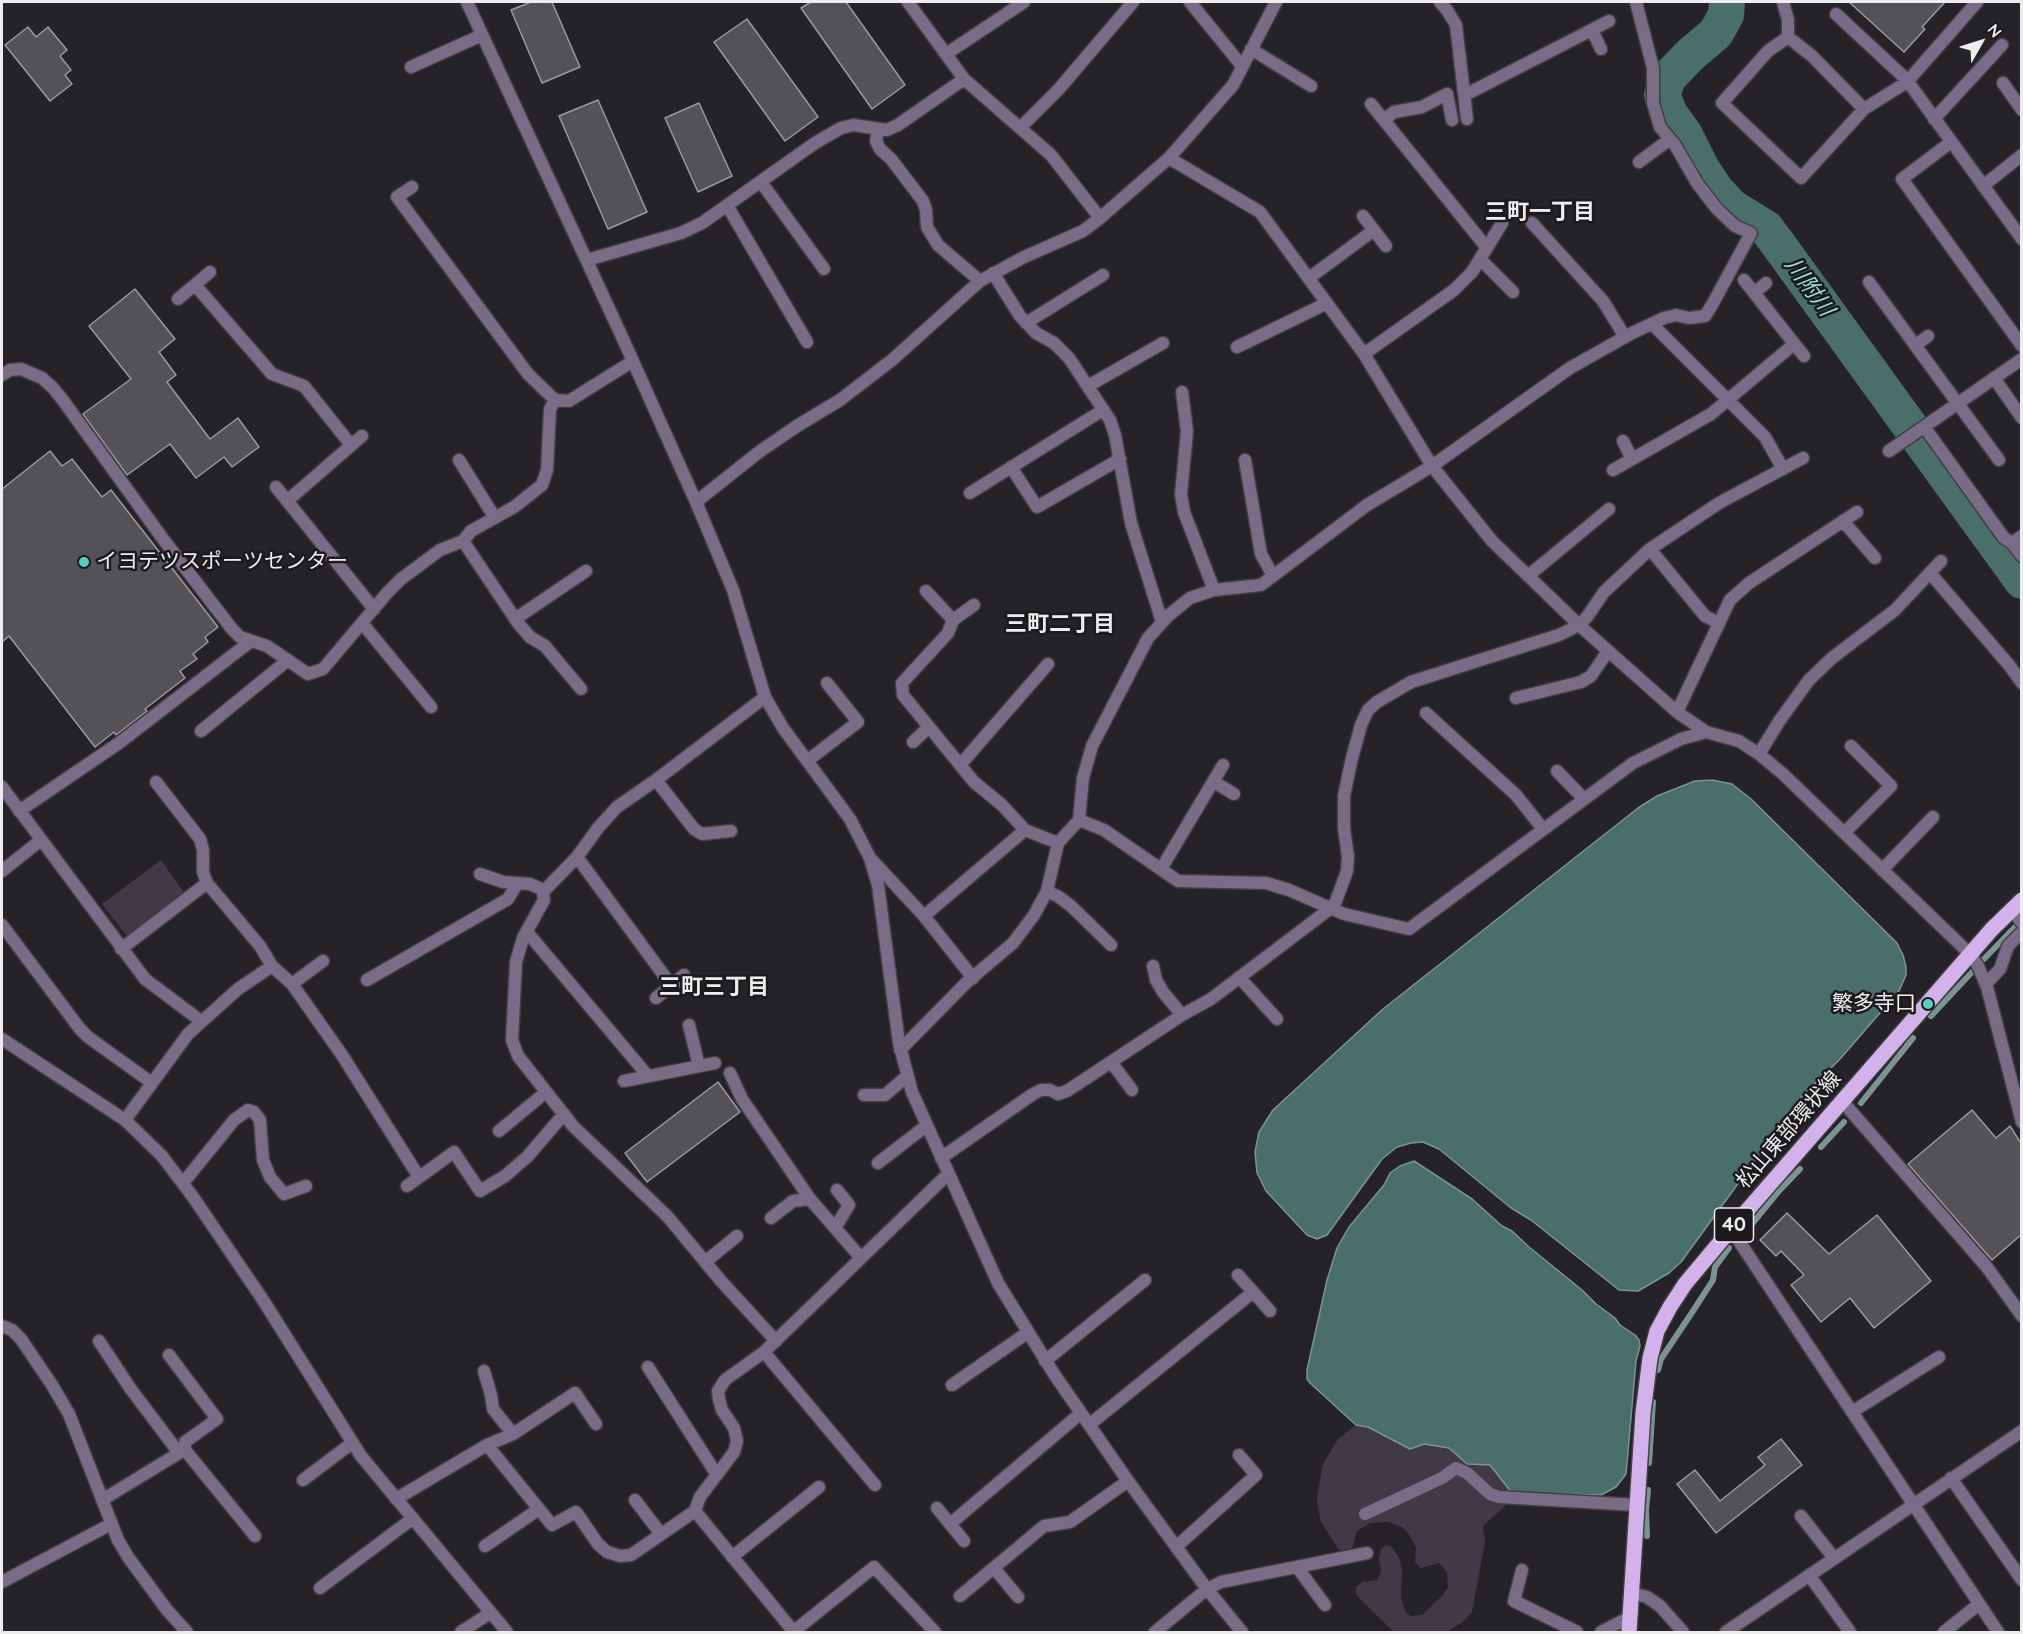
<!DOCTYPE html>
<meta charset="utf-8">
<style>
body{margin:0}
#map{position:relative;width:2023px;height:1634px;overflow:hidden;background:#252327;font-family:Quicksand,sans-serif}
canvas{display:block}
.frame{position:absolute;inset:0;border:3px solid #edecef;pointer-events:none}
.north{position:absolute;left:1951px;top:12px;width:60px;height:60px;-webkit-text-stroke:4px #1c1a1d;paint-order:stroke;rotate:51deg;font-size:16px;font-weight:700;line-height:24px;text-align:center;color:#edecef}
.north::after{content:'';display:block;margin:auto;width:21px;height:27px;background:#edecef;clip-path:polygon(50% 0,100% 100%,50% 72%,0 100%)}
</style>
<div id="map">
<canvas width="2023" height="1634"></canvas>
<div class="frame"></div>
<div class="north">N</div>
</div>
<script>
const context = document.querySelector('canvas').getContext('2d');
context.lineJoin = 'round';
function fillPath(path, color) { context.fillStyle = color; context.fill(path, 'evenodd'); }
const toPath = rows => new Path2D(rows.map(r => 'M' + r).join(''));
function stroke(path, color, width, dash) { context.strokeStyle = color; context.lineWidth = width; context.lineCap = dash ? 'butt' : 'round'; context.setLineDash(dash || []); context.stroke(path); }
function write(font, color, halo, rows, align = 'center') {
  context.font = font + ' Quicksand,"Noto Sans JP",sans-serif'; context.lineWidth = 5; context.setLineDash([]); context.textBaseline = 'middle'; context.strokeStyle = halo; context.fillStyle = color; for (const [text, x, y, turn = 0] of rows) {
    context.save(); context.translate(x, y); context.rotate((+turn || 0) * Math.PI / 180); context.textAlign = isNaN(turn) ? turn : align; if (halo) context.strokeText(text, 0, 0); context.fillText(text, 0, 0); context.restore();
  }
}
fillPath(toPath([
 [161,860,184,893,127,936,102,904],
 [1356,1425,1368,1427,1410,1449,1423,1444,1449,1448,1467,1464,1490,1465,1512,1493,1505,1506,1483,1526,1485,1542,1472,1612,1464,1621,1447,1632,1394,1632,1359,1598,1355,1592,1357,1586,1363,1582,1377,1580,1381,1571,1379,1558,1381,1549,1386,1545,1392,1547,1399,1558,1402,1569,1401,1598,1406,1613,1411,1616,1422,1615,1443,1595,1448,1587,1447,1572,1439,1563,1421,1568,1415,1562,1416,1548,1409,1534,1402,1527,1388,1522,1370,1523,1357,1531,1352,1549,1339,1550,1320,1520,1317,1497,1323,1464,1338,1439]
]), '#423948');
const water = toPath([
 [1712,780,1732,784,1751,799,1897,943,1903,955,1906,967,1906,975,1899,991,1840,1059,1799,1100,1681,1262,1669,1273,1638,1291,1619,1290,1531,1220,1511,1208,1439,1149,1423,1142,1411,1143,1397,1147,1382,1159,1327,1235,1317,1239,1307,1235,1266,1191,1257,1173,1255,1152,1259,1132,1273,1110,1383,1009,1638,808,1657,796,1695,781,1712,780],
 [1414,1161,1472,1199,1502,1226,1512,1231,1529,1247,1582,1290,1596,1304,1615,1318,1620,1325,1635,1335,1639,1340,1640,1346,1636,1361,1626,1474,1616,1487,1601,1495,1512,1493,1490,1465,1467,1464,1449,1448,1424,1444,1410,1449,1368,1427,1356,1425,1310,1383,1307,1379,1307,1370,1327,1280,1337,1248,1349,1227,1384,1185,1390,1173,1400,1166,1414,1161]
]);
fillPath(water, '#4a6f6a');
stroke(water, '#7b9492', 1.5);
stroke(toPath([
 [1984,959,2015,927],
 [1931,1016,1973,971],
 [1861,1103,1913,1038],
 [1821,1147,1844,1122],
 [1747,1230,1778,1192,1800,1169],
 [1658,1370,1661,1359,1695,1308,1713,1280,1715,1267,1729,1248],
 [1649,1463,1653,1402],
 [1647,1536,1646,1510,1648,1490]
]), '#7b9492', 6);
stroke(toPath([
 [1727,2,1726,15,1716,33,1690,55,1668,78,1662,95,1670,114,1685,135,1702,169,1716,190,1732,207,1766,228,1778,244,2022,581]
]), '#4a6f6a', 36);
const building = toPath([
 [531,2,552,2,580,67,542,83,511,10,531,2],
 [811,2,846,2,905,85,872,109,801,8,811,2],
 [1849,2,1945,2,1922,27,1925,29,1904,52,1849,2],
 [747,19,818,117,785,141,714,42,747,19],
 [28,27,36,37,48,27,67,50,60,56,71,70,65,75,72,84,50,101,5,45,28,27],
 [598,100,647,212,608,229,559,116,598,100],
 [699,103,732,176,698,192,665,118,699,103],
 [135,289,175,339,159,352,176,375,167,382,210,439,238,418,259,447,232,467,224,457,196,478,170,444,127,475,83,414,131,379,89,326,135,289],
 [50,451,62,466,72,459,102,497,111,490,218,627,205,637,208,642,193,654,197,659,180,671,185,678,145,709,147,711,116,735,114,732,95,747,9,636,2,642,2,489,50,451],
 [718,1082,740,1112,647,1182,625,1153,718,1082],
 [1972,1110,1996,1138,2010,1126,2022,1145,2022,1234,1992,1260,1908,1164,1972,1110],
 [1787,1213,1829,1254,1877,1215,1931,1281,1874,1328,1850,1298,1821,1322,1791,1285,1804,1275,1781,1251,1776,1256,1760,1240,1787,1213],
 [1781,1439,1802,1465,1716,1533,1677,1484,1695,1470,1720,1501,1765,1465,1758,1457,1781,1439]
]);
fillPath(building, '#545256');
stroke(building, '#9c999e', 1.5);
const street = toPath([
 [467,2,623,339,696,502,733,590,765,697,783,728,850,819,870,858,878,885,899,1043,912,1092,998,1283,1054,1374,1128,1481,1207,1589,1242,1632],
 [908,2,964,79,1051,155,1100,218,1169,158,1233,85,1276,2],
 [1190,2,1242,66],
 [1440,2,1447,10,1456,25,1467,119],
 [1783,2,1788,20,1788,37],
 [1836,14,1906,79,2022,239],
 [1592,30,1601,49],
 [1251,49,1311,86],
 [946,54,1024,2],
 [411,67,482,35],
 [2003,83,2022,110],
 [1465,95,1609,21],
 [1371,104,1487,248],
 [1864,109,1812,56,1788,37,1768,51,1722,103,1801,178,1864,109,1907,82,1977,2],
 [1934,119,2002,45],
 [1384,120,1394,112,1422,107,1447,94,1452,120],
 [1020,128,1059,89,1133,2],
 [878,130,876,141,880,149,891,159,923,201,926,210,927,227,938,245,980,281],
 [1951,142,1902,179,2022,346],
 [1169,158,1260,212,1364,354,1432,466,1492,541,1579,625,1677,712,1706,732,1739,741,1759,754,1783,774,1970,954,1978,966,1987,987,2022,1122],
 [1639,162,1670,139],
 [761,182,824,269],
 [1983,186,2022,155],
 [412,187,397,197,528,374,555,400,569,401,633,361],
 [728,207,807,342],
 [1363,216,1386,246],
 [1532,223,1603,301,1625,337],
 [1480,259,1513,292],
 [587,260,681,233,702,223,815,143,841,128,853,125,887,130,898,125,964,79],
 [993,273,1020,316,1036,333,1054,343,1069,358,1110,420,1115,435,1131,523,1162,622],
 [1309,278,1374,230],
 [1744,280,1804,356],
 [1869,282,1999,460],
 [195,285,272,374,304,386,351,445],
 [1754,293,1766,283],
 [178,299,210,272],
 [1026,323,1103,275],
 [1652,324,1765,437,1783,469],
 [1916,345,1928,336],
 [1237,347,1327,303],
 [1364,354,1454,290,1472,272,1502,223],
 [2,375,10,370,21,369,42,378,52,387,62,399,163,539,232,629,240,637,267,646,308,674,323,669,387,593,401,579,440,550,463,541,471,531,514,507,542,485,547,470,550,409,555,400],
 [1994,378,2022,418],
 [1088,386,1163,343],
 [1182,392,1187,431,1181,494,1184,512,1214,590],
 [1925,428,2004,538,2012,543],
 [1623,441,1632,459],
 [1889,451,2022,359],
 [459,460,495,518],
 [1245,460,1261,554,1273,576],
 [1011,467,1037,507,1120,459],
 [1613,470,1711,414,1794,344],
 [276,487,374,609],
 [970,493,1103,410],
 [287,501,362,436],
 [696,502,759,452,797,426,840,400,892,360,980,281,1024,257,1083,231,1100,218],
 [1843,521,1875,558],
 [2022,536,2012,543,2022,556],
 [463,541,518,623,530,637,545,646,581,689],
 [1650,549,1705,616,1719,623],
 [1930,573,2009,665,2022,683],
 [1528,576,1609,509],
 [926,591,953,620],
 [974,605,953,620,948,633,902,683,903,695,974,782,1002,805,1025,830,1058,843],
 [515,619,586,571],
 [362,623,431,707],
 [1516,698,1581,682,1591,676,1608,651],
 [1677,712,1730,600,1749,583,1857,512],
 [1426,713,1516,795,1543,829],
 [201,731,288,660],
 [913,742,929,727],
 [1759,754,1780,720,1809,680,1832,658,1895,610,1941,561],
 [807,761,858,722,827,683],
 [960,765,1048,664],
 [1557,771,1584,799],
 [656,780,694,829,702,834,731,831],
 [156,782,200,839,203,850,203,872,207,883,260,946,272,966,292,984,342,1055,419,1177],
 [1214,782,1234,794],
 [2,787,145,979,201,1021],
 [19,811,119,743,251,641],
 [1079,820,1104,830,1178,881,1266,883,1289,890,1344,914,1409,929,1633,763,1681,739,1706,732],
 [1844,833,1891,786,1851,746],
 [577,857,671,985],
 [872,860,924,916,973,978],
 [1161,869,1223,765],
 [1882,870,1933,817],
 [2,871,41,840],
 [480,874,503,882,530,884,539,888,543,892,544,900,523,938,516,962,512,1040,518,1056,573,1126,668,1217,721,1281,776,1341],
 [1047,891,1059,897,1071,906,1111,945],
 [543,892,577,857,598,828,617,807,656,780,765,697],
 [2012,910,2022,923],
 [924,916,1025,830],
 [2,925,80,1029,88,1037,152,1083],
 [527,932,648,1076],
 [121,949,207,883],
 [1153,966,1156,980,1163,992,1182,1015],
 [1239,977,1277,1019],
 [367,980,508,899,517,884],
 [292,984,323,961],
 [1986,984,2000,969,2008,946,2022,932],
 [656,998,684,975],
 [689,1025,699,1066],
 [2,1039,125,1120,162,1156,193,1197,263,1300,361,1456,507,1632],
 [900,1050,967,982,1013,943,1034,915,1047,891,1058,843,1079,820,1083,778,1092,746,1148,638,1169,615,1190,598,1214,590,1261,585,1367,505,1432,466,1570,368,1632,333,1664,318,1676,315,1689,318,1705,316,1712,305,1751,233,1735,226,1717,209,1697,183,1675,145,1660,127,1653,103,1653,68,1636,2],
 [1111,1062,1132,1090],
 [730,1073,742,1099,810,1199,861,1258],
 [624,1081,715,1063],
 [864,1095,885,1095,907,1076],
 [1842,1101,1986,1266,2022,1316],
 [125,1120,188,1034,238,989,272,966],
 [499,1131,546,1092],
 [941,1158,1033,1094,1041,1090,1050,1090,1058,1094,1067,1091,1182,1015,1211,999,1331,908,1336,901,1347,871,1348,857,1344,828,1344,796,1351,762,1361,725,1368,710,1377,702,1411,682,1559,635,1579,625,1587,617,1604,592,1650,549,1719,503,1803,458],
 [878,1163,926,1126],
 [183,1183,234,1120,248,1110,254,1112,260,1120,263,1160,270,1177,284,1194,306,1186],
 [407,1186,454,1152,480,1191,505,1176,527,1157,564,1114],
 [771,1218,793,1201,810,1199],
 [835,1228,849,1205,837,1190],
 [1731,1229,1998,1632],
 [705,1262,737,1236],
 [1238,1275,1270,1311],
 [2,1326,12,1330,21,1339,52,1385,69,1414,118,1540,128,1557,167,1610,187,1632],
 [99,1341,130,1388,179,1453],
 [764,1352,875,1485],
 [169,1355,217,1419,185,1442,185,1450,255,1536],
 [1045,1361,1145,1280],
 [648,1367,717,1475],
 [484,1371,491,1395,493,1409,513,1434],
 [952,1385,1027,1333],
 [1852,1412,1939,1357],
 [1089,1425,1253,1292],
 [487,1445,513,1434,575,1393,596,1424],
 [1951,1478,2022,1580],
 [303,1480,352,1443],
 [396,1499,487,1445,552,1525,576,1512,598,1544,607,1552,620,1556,631,1555,695,1511,700,1497,734,1452,737,1441,734,1428,722,1410,719,1399,718,1391,725,1380,764,1352,948,1174],
 [102,1500,184,1450],
 [635,1500,661,1534],
 [937,1508,964,1541],
 [695,1511,794,1632],
 [1365,1514,1442,1478,1456,1468,1467,1473,1490,1494,1499,1497,1636,1505],
 [1801,1516,1834,1558],
 [950,1524,1081,1413],
 [485,1546,539,1509],
 [1176,1547,1256,1475,1239,1455],
 [732,1557,819,1487],
 [1297,1567,1325,1605],
 [994,1568,1018,1597],
 [1522,1570,1514,1601,1577,1632],
 [1809,1575,1850,1632],
 [2,1582,111,1524],
 [320,1588,412,1519],
 [1631,1593,1647,1597,1660,1606,1683,1632],
 [960,1596,1044,1526,1070,1522,1128,1481],
 [461,1632,490,1613],
 [793,1632,874,1567,935,1632],
 [1155,1632,1207,1589,1221,1582,1367,1553],
 [1601,1632,1630,1617],
 [1726,1632,2022,1431],
 [1944,1632,1979,1604]
]);
const primary = toPath([
 [1629,1632,1643,1413,1650,1358,1657,1331,1670,1307,1685,1284,1731,1229,1992,929,2022,900]
]);
stroke(street, '#413f43', 15);
stroke(primary, '#413f43', 18);
stroke(street, '#7a6b87', 12);
stroke(primary, '#d3b2ec', 15);
for (const [x, y, r, color] of [
 [84,562,6,"#57cec1"],
 [1928,1004,6,"#57cec1"]
]) { const dot = new Path2D(); dot.arc(x, y, r, 0, 2 * Math.PI); context.fillStyle = color; context.fill(dot); stroke(dot, '#1c1a1d', 2); }
for (const [x, y, w] of [
 [1734,1225,39]
]) { const box = new Path2D(); box.roundRect(x - w / 2, y - 17, w, 34, 4.5); context.fillStyle = '#1c1a1d'; context.fill(box); stroke(box, '#edecef', 1.5); }
write('bold 20px', '#edecef', null, [
 ["40",1734,1225]
]);
write('21px', '#edecef', '#1c1a1d', [
 ["イヨテツスポーツセンター",96,562],
 ["繁多寺口",1916,1004,"right"]
], 'left');
write('21px', '#edecef', '#1c1a1d', [
 ["松山東部環状線",1789,1130,-49]
]);
write('bold 22px', '#edecef', '#1c1a1d', [
 ["三町一丁目",1540,212],
 ["三町二丁目",1060,624],
 ["三町三丁目",714,987]
]);
write('italic 22px', '#99e1d7', '#1c1a1d', [
 ["川附川",1809,287,54]
]);
</script>
